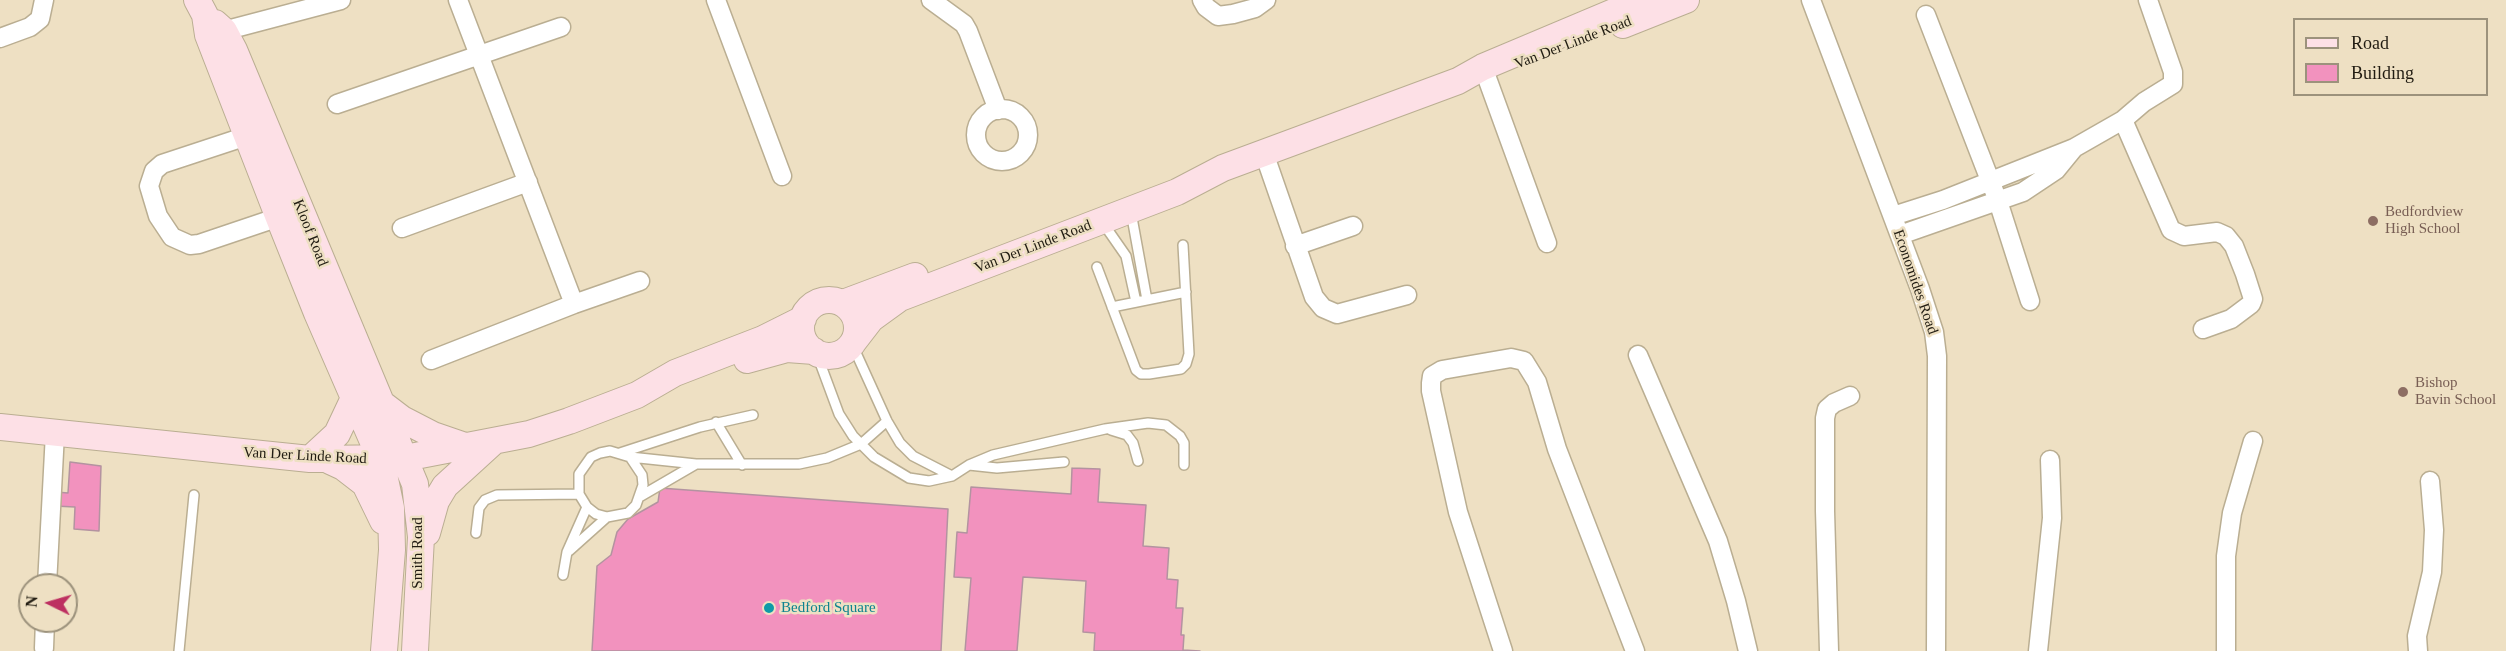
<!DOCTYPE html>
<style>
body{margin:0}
#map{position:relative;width:2506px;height:651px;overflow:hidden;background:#eee0c3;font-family:"Times New Roman",serif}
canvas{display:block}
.legend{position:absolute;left:2293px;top:18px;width:195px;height:78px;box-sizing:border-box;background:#eee0c3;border:2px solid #9c927c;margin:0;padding:8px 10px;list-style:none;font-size:18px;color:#211c12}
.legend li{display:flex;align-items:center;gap:12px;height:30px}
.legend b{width:30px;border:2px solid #9c927c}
.north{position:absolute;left:18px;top:573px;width:60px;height:60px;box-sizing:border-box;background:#eee0c3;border:2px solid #9c927c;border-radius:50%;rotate:275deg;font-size:16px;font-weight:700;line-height:24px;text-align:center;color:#211c12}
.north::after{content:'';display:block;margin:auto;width:21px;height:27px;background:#bd3061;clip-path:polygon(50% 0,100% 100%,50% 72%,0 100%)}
</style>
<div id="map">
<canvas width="2506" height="651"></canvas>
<ul class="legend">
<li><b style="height:8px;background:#fde0e6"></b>Road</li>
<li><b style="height:16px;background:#f292be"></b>Building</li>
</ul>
<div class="north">N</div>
</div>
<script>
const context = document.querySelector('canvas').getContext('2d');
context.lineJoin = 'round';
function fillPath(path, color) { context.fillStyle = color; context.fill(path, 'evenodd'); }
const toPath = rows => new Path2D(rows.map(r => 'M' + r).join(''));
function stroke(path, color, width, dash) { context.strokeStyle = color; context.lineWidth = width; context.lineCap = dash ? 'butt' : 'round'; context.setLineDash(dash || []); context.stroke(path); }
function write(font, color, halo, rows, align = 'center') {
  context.font = font + ' "Times New Roman",serif'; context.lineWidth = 5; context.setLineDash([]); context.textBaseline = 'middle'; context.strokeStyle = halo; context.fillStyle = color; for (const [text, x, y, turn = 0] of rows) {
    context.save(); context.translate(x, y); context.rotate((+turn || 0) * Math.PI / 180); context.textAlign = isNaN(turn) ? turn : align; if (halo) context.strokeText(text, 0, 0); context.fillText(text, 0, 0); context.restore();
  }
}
const building = toPath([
 [70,462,101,466,99,531,74,529,75,507,55,506,56,492,68,493,70,462],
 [1072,468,1100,469,1098,502,1146,505,1143,546,1169,548,1167,579,1178,580,1176,608,1183,608,1181,635,1184,635,1183,650,1200,651,1094,651,1095,633,1083,632,1086,581,1023,577,1017,651,965,651,971,578,954,577,957,532,967,533,971,487,1071,494,1072,468],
 [660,488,948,509,941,651,592,651,597,566,611,555,617,532,628,519,658,502,660,488]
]);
fillPath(building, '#f292be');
stroke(building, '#b393a0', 1.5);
const lane = toPath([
 [1131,212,1147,300],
 [1103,223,1126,256,1136,302],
 [1097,267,1136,370,1141,374,1149,374,1181,369,1186,364,1189,354,1183,245],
 [1112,307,1186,292],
 [852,344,887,421,900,443,913,456,952,476],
 [816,352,839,414,853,436,874,457,909,478,929,481,952,476,969,465,993,455,1105,429,1148,423,1166,425,1180,436,1184,443,1184,465],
 [716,422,742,465],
 [1111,430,1127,435,1133,443,1138,461],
 [620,453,700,427,753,415],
 [630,457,642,475,643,485,636,505,628,513,607,517,596,514,587,507,579,494,579,474,591,457,600,453,610,451,630,457,696,464,799,464,827,458,861,444,887,421],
 [969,465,997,468,1064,462],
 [641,496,696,464],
 [476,533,479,508,485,500,497,495,579,494],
 [569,551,607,517],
 [563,575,567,552,587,507],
 [179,651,194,495]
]);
const street = toPath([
 [458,0,574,304],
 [716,0,782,176],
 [931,0,964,24,968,31,998,110],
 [1202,0,1206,7,1218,16,1233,14,1255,8,1266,0],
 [1811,0,1920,289,1934,332,1937,356,1936,651],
 [1926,15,1998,201,2030,301],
 [212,34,341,0],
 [0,38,30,27,40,19,44,0],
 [1483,67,1547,243],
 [337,104,561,27],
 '976 135a26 26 0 1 1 52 0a26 26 0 1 1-52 0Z',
 [2123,120,2171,230,2184,236,2217,232,2226,236,2234,246,2245,274,2253,299,2251,304,2231,319,2203,329],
 [256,133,162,164,154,171,149,186,158,216,172,237,190,245,199,244,288,214],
 [1264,153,1314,297,1323,308,1337,314,1407,295],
 [1893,216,1943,200,2074,148,2123,120,2144,102,2173,84,2173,72,2148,0],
 [402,228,528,182],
 [1900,235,2023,192,2056,170,2074,148],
 [1295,246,1353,226],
 [1638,355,1718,541,1736,601,1748,651],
 [431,360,574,304,640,281],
 [47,585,55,433],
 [44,648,45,621],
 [1503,651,1458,512,1431,391,1431,383,1432,376,1442,370,1511,358,1524,361,1537,382,1557,449,1635,651],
 [1829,651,1825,511,1825,418,1827,409,1834,403,1850,396],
 [2038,651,2052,518,2050,460],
 [2226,651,2226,556,2232,513,2253,441],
 [2418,651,2417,636,2432,572,2434,530,2430,481]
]);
const secondary = toPath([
 [197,0,205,15,208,35,279,218,317,313,381,460,391,508,392,550,384,651],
 [215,23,224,31,234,50,415,484,421,537,415,651],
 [1623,25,1686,0],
 '801 328a28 28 0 1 1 56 0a28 28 0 1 1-56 0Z',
 [843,303,915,276],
 [854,341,871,319,900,298,1177,192,1223,168,1458,81,1483,67,1642,0],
 [747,360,787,349,814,351],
 [381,403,402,419,433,435,465,446],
 [0,427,310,459,405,458,529,434,569,421,637,395,675,373,763,339,803,319],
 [310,459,337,434,354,398],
 [330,461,343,467,365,484,383,521],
 [427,533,436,501,445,486,491,444]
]);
stroke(lane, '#baae92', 12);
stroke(street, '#baae92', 21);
stroke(secondary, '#baae92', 28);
stroke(lane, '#fff', 9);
stroke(street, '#fff', 18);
stroke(secondary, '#fde0e6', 26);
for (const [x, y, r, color] of [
 [2373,221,6,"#8d6e63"],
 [2403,392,6,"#8d6e63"],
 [769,608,6,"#0f9aa8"]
]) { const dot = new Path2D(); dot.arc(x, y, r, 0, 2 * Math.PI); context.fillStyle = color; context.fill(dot); stroke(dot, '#eee0c3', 2); }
write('15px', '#211c12', '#eee0c3', [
 ["Van Der Linde Road",1573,43,-21],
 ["Kloof Road",310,233,68],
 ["Van Der Linde Road",1033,247,-21],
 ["Economides Road",1915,282,71],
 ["Van Der Linde Road",305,456,3],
 ["Smith Road",418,553,-90]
]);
write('15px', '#785e54', '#eee0c3', [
 ["Bedfordview",2385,212],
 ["High School",2385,229],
 ["Bishop",2415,383],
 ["Bavin School",2415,400]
], 'left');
write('15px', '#0d838f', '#eee0c3', [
 ["Bedford Square",781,608]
], 'left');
</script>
